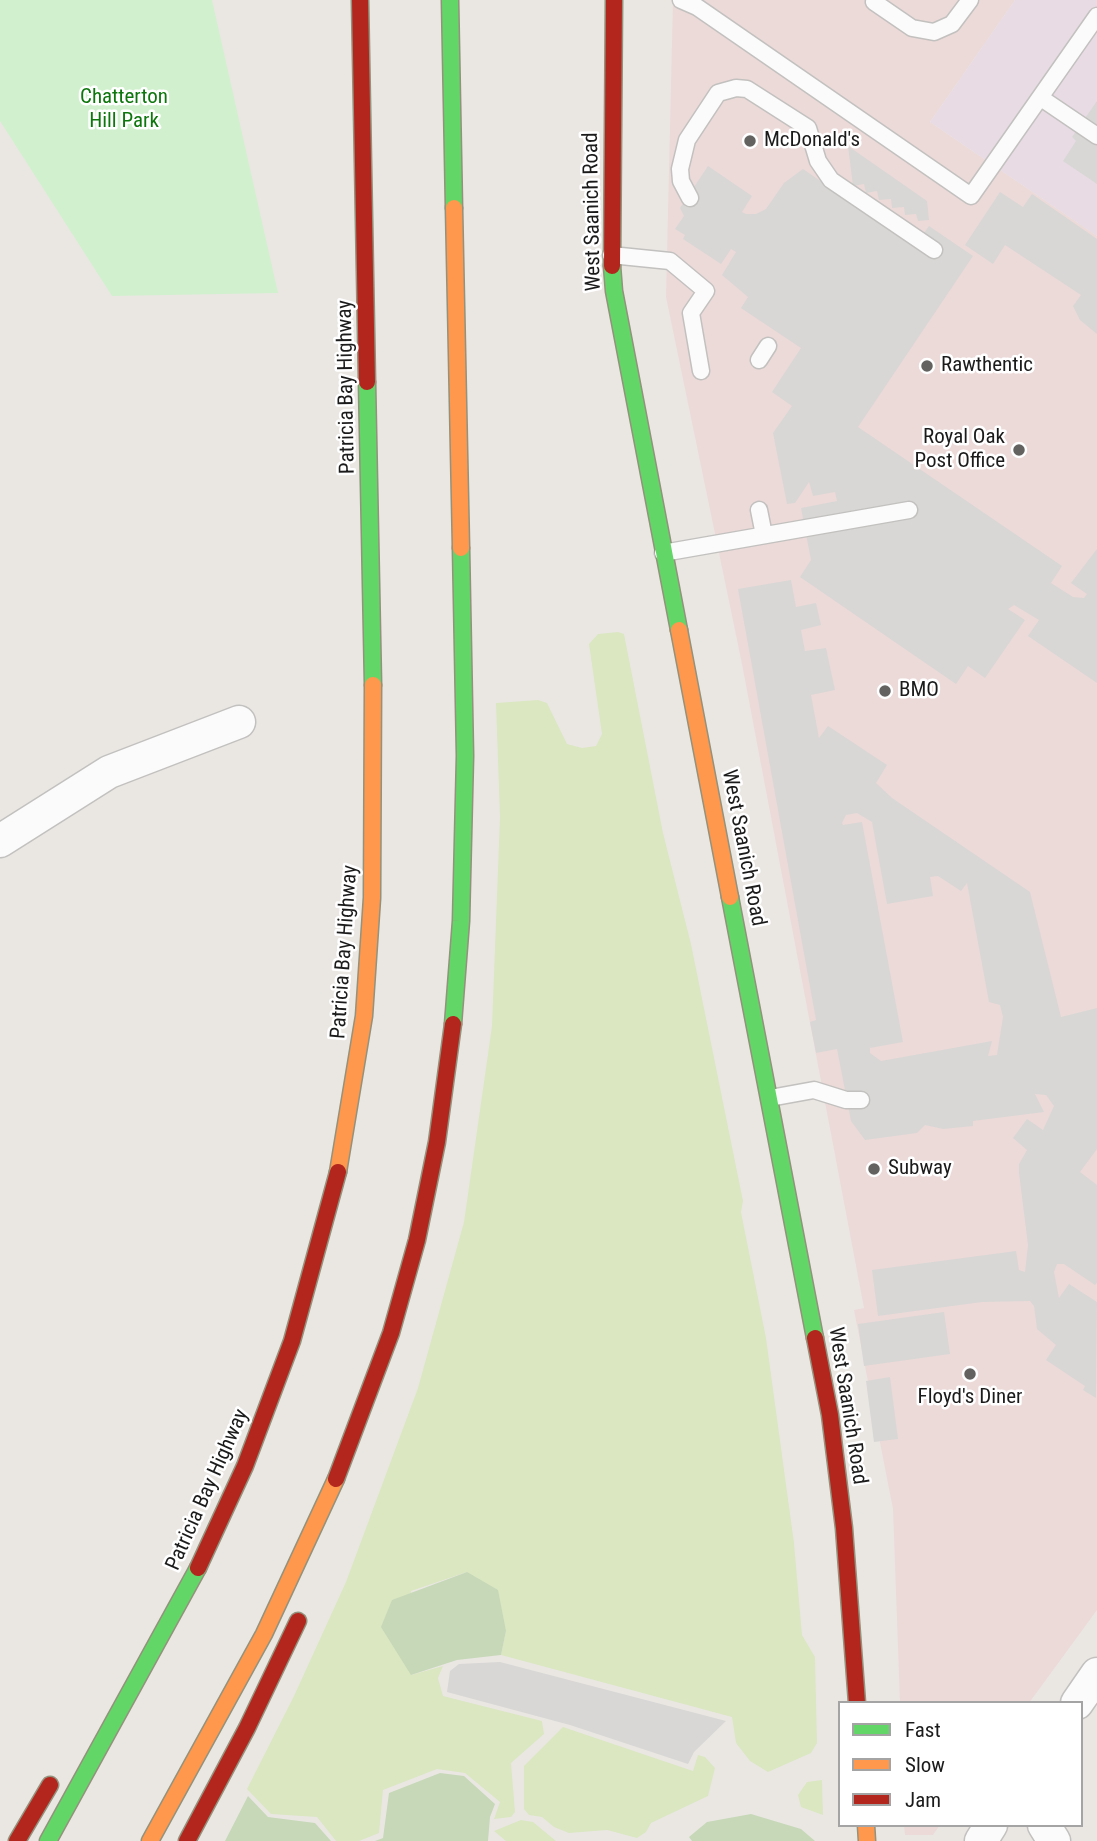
<!DOCTYPE html>
<style>
body{margin:0}
#map{position:relative;width:1097px;height:1841px;overflow:hidden;background:#eae7e3;font-family:"Roboto Condensed",sans-serif}
canvas{display:block}
.legend{position:absolute;left:838px;top:1701px;width:245px;height:126px;box-sizing:border-box;background:#fff;border:2px solid #a4a4a4;margin:0;padding:9px 12px;list-style:none;font-size:21px;color:#1b1b1b}
.legend li{display:flex;align-items:center;gap:14px;height:35px}
.legend b{width:35px;border:2px solid #a4a4a4}
</style>
<div id="map">
<canvas width="1097" height="1841"></canvas>
<ul class="legend">
<li><b style="height:9px;background:#63d668"></b>Fast</li>
<li><b style="height:9px;background:#ff974d"></b>Slow</li>
<li><b style="height:9px;background:#b3261e"></b>Jam</li>
</ul>
</div>
<script>
const context = document.querySelector('canvas').getContext('2d');
context.lineJoin = 'round';
function fillPath(path, color) { context.fillStyle = color; context.fill(path, 'evenodd'); }
const toPath = rows => new Path2D(rows.map(r => 'M' + r).join(''));
function stroke(path, color, width, dash) { context.strokeStyle = color; context.lineWidth = width; context.lineCap = dash ? 'butt' : 'round'; context.setLineDash(dash || []); context.stroke(path); }
function write(font, color, halo, rows, align = 'center') {
  context.font = font + ' "Roboto Condensed",sans-serif'; context.lineWidth = 5; context.setLineDash([]); context.textBaseline = 'middle'; context.strokeStyle = halo; context.fillStyle = color; for (const [text, x, y, turn = 0] of rows) {
    context.save(); context.translate(x, y); context.rotate((+turn || 0) * Math.PI / 180); context.textAlign = isNaN(turn) ? turn : align; if (halo) context.strokeText(text, 0, 0); context.fillText(text, 0, 0); context.restore();
  }
}
fillPath(toPath([
 [673,0,1015,0,930,122,1097,236,1097,1610,1029,1703,900,1703,893,1509,854,1310,864,1308,742,664,666,297],
 [904,1825,940,1825,933,1835,905,1835]
]), '#ecdad9');
fillPath(toPath([
 [1015,0,1097,0,1097,236,930,122]
]), '#e8dbe4');
fillPath(toPath([
 [618,632,624,634,663,833,691,944,743,1201,741,1212,766,1338,794,1543,802,1635,815,1657,817,1743,811,1753,768,1772,750,1761,736,1743,732,1717,501,1655,506,1631,467,1572,411,1591,411,1675,443,1666,438,1678,443,1696,542,1721,544,1734,511,1763,515,1812,511,1817,494,1819,500,1802,465,1773,437,1769,383,1790,379,1833,359,1841,336,1841,317,1817,271,1814,247,1789,294,1696,346,1582,418,1388,464,1222,492,1026,500,817,496,703,538,700,547,703,567,744,582,748,596,746,602,734,589,644,598,634],
 [563,1727,693,1771,698,1755,705,1757,715,1768,708,1796,651,1823,646,1832,637,1838,607,1830,569,1833,554,1827,542,1817,529,1815,524,1809,524,1766],
 [822,1780,823,1815,801,1807,798,1795,807,1782],
 [521,1820,533,1822,556,1841,506,1841,494,1831]
]), '#dae7c1');
fillPath(toPath([
 [467,1572,498,1590,506,1631,501,1655,457,1660,411,1675,381,1627,392,1600],
 [440,1773,464,1776,495,1804,490,1817,488,1841,375,1841,383,1838,389,1793],
 [248,1796,268,1817,315,1823,331,1841,225,1841],
 [751,1814,801,1829,815,1841,692,1841,689,1837,707,1822]
]), '#c7d8b8');
fillPath(toPath([
 [0,0,212,0,278,293,112,296,0,121]
]), '#d1f0ce');
fillPath(toPath([
 [1097,101,1097,184,1063,161,1076,141,1072,137],
 [848,146,927,201,929,220,918,221,916,214,905,215,904,207,892,208,891,199,879,200,877,191,866,193,864,184,853,186],
 [708,166,752,196,742,212,746,214,756,214,766,209,784,183,803,169,915,246,929,226,973,256,858,427,1062,566,1051,583,1073,597,1084,598,1087,594,1071,583,1097,549,1097,683,1028,636,1039,620,1014,605,1008,609,1025,620,985,678,968,666,956,684,800,577,811,560,801,508,837,501,835,492,813,496,809,482,795,503,787,504,773,433,792,406,772,392,801,348,741,308,748,297,722,275,736,252,731,249,721,264,683,239,685,235,675,229,684,216,680,208],
 [1000,192,1023,207,1032,194,1097,239,1097,334,1080,320,1073,306,1081,295,1005,245,993,264,965,245],
 [791,580,796,607,816,603,821,625,801,630,805,651,826,648,835,690,811,695,819,738,828,726,887,765,876,783,892,798,1030,892,1061,1017,1097,1008,1097,1149,1080,1172,1097,1185,1097,1283,1095,1285,1064,1264,1057,1264,1054,1272,1059,1298,1069,1284,1097,1302,1096,1398,1083,1390,1085,1386,1046,1360,1056,1345,1037,1329,1034,1306,1030,1301,982,1302,878,1316,872,1270,1016,1251,1019,1270,1025,1272,1028,1245,1019,1173,1019,1164,1027,1150,1013,1138,1027,1119,1043,1130,1054,1106,1046,1095,1035,1094,1044,1112,973,1121,973,1126,943,1129,925,1125,917,1133,865,1140,851,1121,837,1049,816,1053,810,1022,816,1020,738,589],
 [857,813,872,822,887,904,933,896,930,877,938,876,961,891,967,883,989,1002,1000,1005,1003,1017,997,1055,988,1056,992,1041,881,1061,870,1053,870,1048,903,1042,862,822,843,825,842,823,846,815],
 [944,1312,950,1354,864,1366,858,1324],
 [890,1377,898,1439,874,1442,866,1381],
 [500,1662,726,1721,694,1752,688,1764,570,1725,447,1692,450,1671,459,1664]
]), '#d8d7d5');
const lane = toPath([
 [681,0,697,7,971,196,1097,16],
 [874,2,912,28,934,32,952,24,970,0],
 [1041,98,1097,136],
 [690,198,681,181,680,169,687,140,718,93,736,88,747,89,808,128,818,161,831,180,934,250],
 [611,255,670,261,706,291,691,313,701,371],
 [759,360,768,346],
 [759,510,764,535],
 [663,553,909,510],
 [770,1098,814,1090,846,1100,861,1100]
]);
const street = toPath([
 [0,841,109,772,239,722],
 [1077,1703,1097,1674],
 [1044,1825,1054,1841],
 [981,1841,991,1825]
]);
const fast = toPath([
 [450,0,454,208],
 [612,266,614,291,679,630],
 [367,382,373,685],
 [730,897,815,1338],
 [453,1024,461,921,465,756,461,548],
 [48,1841,198,1568]
]);
const slow = toPath([
 [454,208,461,548],
 [679,630,730,897],
 [338,1172,364,1016,372,898,373,685],
 [866,1825,867,1841],
 [150,1841,264,1634,336,1479]
]);
const jam = toPath([
 [360,0,367,382],
 [612,266,614,0],
 [815,1338,830,1415,844,1528,857,1703],
 [336,1479,391,1333,417,1240,437,1142,453,1024],
 [198,1568,245,1466,292,1341,338,1172],
 [17,1841,50,1785],
 [187,1841,247,1728,298,1621]
]);
stroke(lane, '#c2c1bf', 19);
stroke(street, '#c2c1bf', 35);
stroke(fast, '#93927c', 19);
stroke(slow, '#93927c', 19);
stroke(jam, '#93927c', 19);
stroke(lane, '#fcfbfb', 16);
stroke(street, '#fcfbfb', 32);
stroke(fast, '#63d668', 16);
stroke(slow, '#ff974d', 16);
stroke(jam, '#b3261e', 16);
for (const [x, y, r, color] of [
 [750,141,7,"#636261"],
 [927,366,7,"#636261"],
 [1019,450,7,"#636261"],
 [885,691,7,"#636261"],
 [874,1169,7,"#636261"],
 [970,1374,7,"#636261"]
]) { const dot = new Path2D(); dot.arc(x, y, r, 0, 2 * Math.PI); context.fillStyle = color; context.fill(dot); stroke(dot, '#fff', 2.5); }
write('21px', '#0d760c', '#fff', [
 ["Chatterton",124,98],
 ["Hill Park",124,122]
]);
write('21px', '#1b1b1b', '#fff', [
 ["McDonald's",764,141],
 ["Rawthentic",941,366],
 ["Royal Oak",1005,438,"right"],
 ["Post Office",1005,462,"right"],
 ["BMO",899,691],
 ["Subway",888,1169],
 ["Floyd's Diner",970,1398,"center"]
], 'left');
write('21px', '#1b1b1b', '#fff', [
 ["West Saanich Road",593,212,-91],
 ["Patricia Bay Highway",347,387,-91],
 ["West Saanich Road",743,848,79],
 ["Patricia Bay Highway",345,952,-86],
 ["West Saanich Road",847,1406,81],
 ["Patricia Bay Highway",208,1490,-66]
]);
</script>
